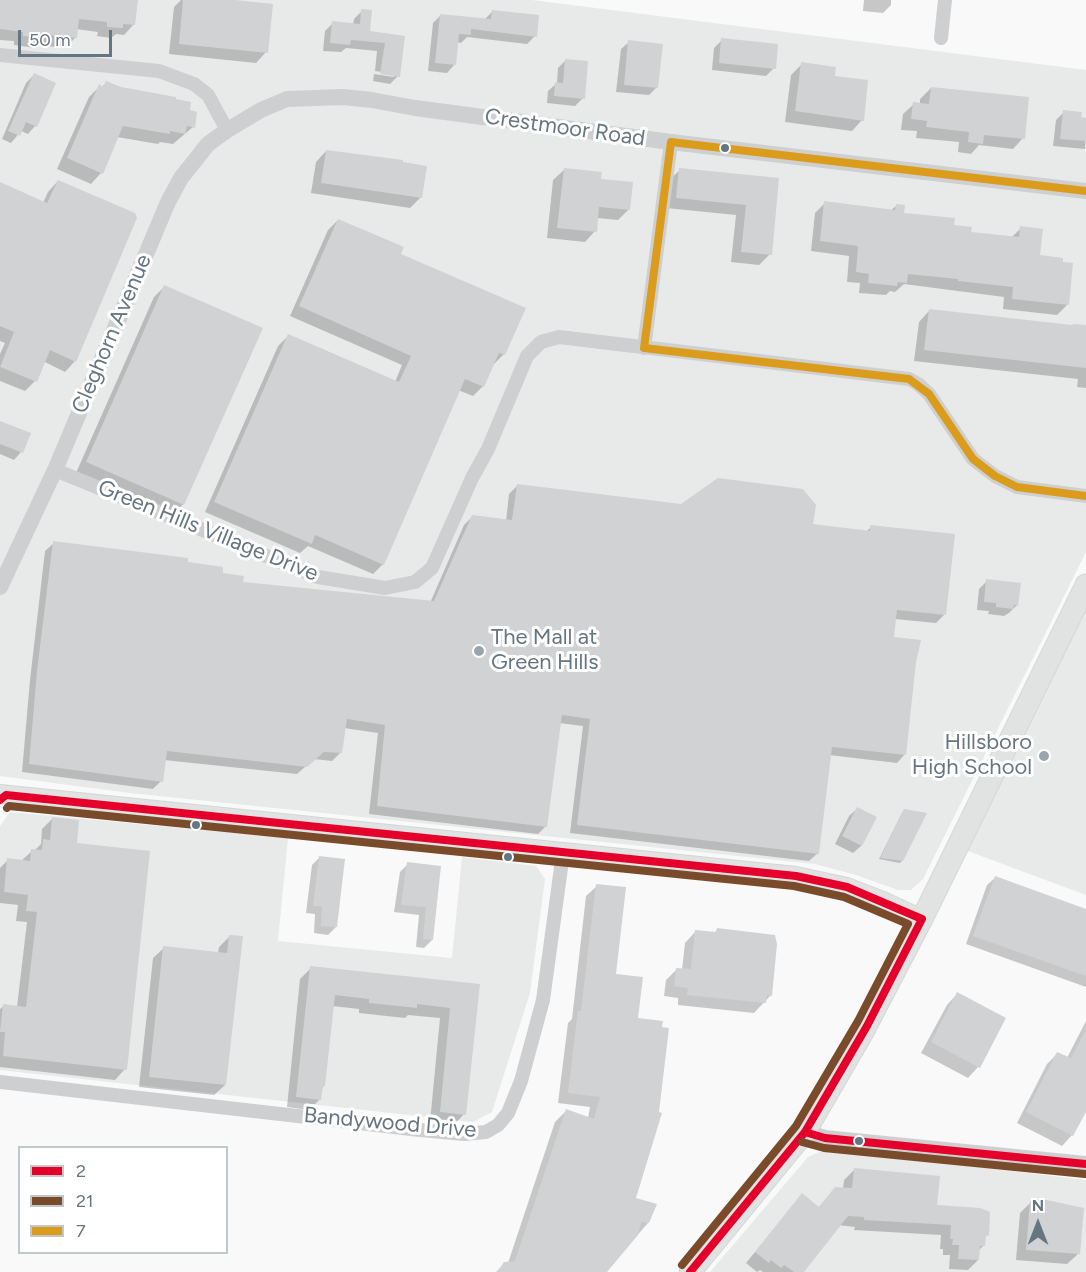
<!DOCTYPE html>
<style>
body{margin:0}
#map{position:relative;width:1086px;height:1272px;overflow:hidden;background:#f9f9f9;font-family:Figtree,sans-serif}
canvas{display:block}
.legend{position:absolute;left:18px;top:1146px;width:210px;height:108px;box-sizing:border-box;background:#fff;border:2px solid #c1c8cd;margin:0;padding:8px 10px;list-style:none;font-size:18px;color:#657683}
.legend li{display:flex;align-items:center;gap:12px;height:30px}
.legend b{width:30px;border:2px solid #c1c8cd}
.north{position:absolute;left:1008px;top:1194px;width:60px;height:60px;-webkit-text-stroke:4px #fff;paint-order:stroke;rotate:0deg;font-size:16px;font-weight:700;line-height:24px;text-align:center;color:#657683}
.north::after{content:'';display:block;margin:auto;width:21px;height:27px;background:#657683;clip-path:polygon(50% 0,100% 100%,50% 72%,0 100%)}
.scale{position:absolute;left:18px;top:30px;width:94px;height:27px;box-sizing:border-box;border:3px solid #657683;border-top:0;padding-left:8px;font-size:18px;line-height:21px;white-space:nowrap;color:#657683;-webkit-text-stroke:4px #fff;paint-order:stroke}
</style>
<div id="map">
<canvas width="1086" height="1272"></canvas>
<ul class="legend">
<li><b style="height:8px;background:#e4002b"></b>2</li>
<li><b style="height:8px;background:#7a4b2a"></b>21</li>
<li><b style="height:8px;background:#da9c1a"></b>7</li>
</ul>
<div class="north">N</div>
<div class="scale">50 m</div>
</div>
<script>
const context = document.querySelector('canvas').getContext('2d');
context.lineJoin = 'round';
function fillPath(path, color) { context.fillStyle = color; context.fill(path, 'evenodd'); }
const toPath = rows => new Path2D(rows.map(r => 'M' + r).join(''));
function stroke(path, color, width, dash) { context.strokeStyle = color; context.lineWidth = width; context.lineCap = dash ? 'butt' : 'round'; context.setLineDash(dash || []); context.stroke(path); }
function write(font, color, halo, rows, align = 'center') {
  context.font = font + ' Figtree,sans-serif'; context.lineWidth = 6; context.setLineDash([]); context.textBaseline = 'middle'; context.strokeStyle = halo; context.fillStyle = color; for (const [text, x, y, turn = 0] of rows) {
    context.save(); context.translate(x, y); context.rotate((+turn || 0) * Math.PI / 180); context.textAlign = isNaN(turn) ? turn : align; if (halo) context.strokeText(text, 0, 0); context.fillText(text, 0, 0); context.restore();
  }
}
fillPath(toPath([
 [0,0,532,0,1086,70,1086,552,923,879,911,890,898,890,856,875,815,864,130,793,0,776],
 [1086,585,1086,895,957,847],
 [10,812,288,838,278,941,452,958,462,857,536,866,545,879,530,993,492,1112,473,1122,0,1070,0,826],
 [826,1149,1086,1180,1086,1272,710,1272,808,1157]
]), '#e8e9e9');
fillPath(toPath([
 [0,0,137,0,134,24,124,35,116,34,111,38,97,36,98,32,76,29,75,38,65,48,39,45,36,48,14,45,14,41,0,40],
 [181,0,220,0,266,52,256,63,169,54,174,7],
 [864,0,891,0,891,5,883,13,863,11],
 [362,11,369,33,404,38,398,76,390,84,373,81,374,74,394,77,394,74,375,71,377,51,346,48,341,52,323,51,325,31,333,23,353,25,354,19],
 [492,12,535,36,527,44,467,37,461,43,457,42,454,65,447,73,428,71,433,23,441,15,484,20],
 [722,40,774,68,766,76,712,70,714,48],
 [629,42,657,87,649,95,616,92,621,49],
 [566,60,583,98,575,106,547,103,548,91,557,83,558,68],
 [802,64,833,77,862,120,852,131,785,122,791,75],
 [34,75,35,126,28,134,21,131,11,143,2,139,26,83],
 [106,83,188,112,193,127,173,144,160,142,158,144,117,137,101,173,91,184,57,169,89,97,100,86,102,87],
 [931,88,1023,138,1013,149,979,145,971,154,958,152,959,142,916,138,917,131,901,130,903,114,914,104,920,104,920,99],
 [1064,112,1086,119,1085,149,1053,146,1056,120],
 [326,151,421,197,410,208,311,193,316,162],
 [564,170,600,180,629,209,618,220,597,218,595,231,585,242,547,238,553,180],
 [680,170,778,179,770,254,759,265,731,262,736,215,666,208,669,180],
 [58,181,75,361,65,372,43,361,35,381,25,391,0,381,0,354,5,343,0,341,0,184,43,203,48,192],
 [825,203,890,211,896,206,903,214,953,226,970,233,1011,238,1021,228,1039,257,1061,263,1067,305,1057,315,1003,309,1004,297,904,284,895,292,890,291,886,295,859,293,860,283,847,282,849,256,811,251,815,213],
 [338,220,399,254,504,354,494,364,483,386,473,396,458,390,383,564,373,574,308,546,300,553,205,512,278,346,288,336,395,382,402,365,290,316,328,230],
 [164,287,183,504,173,515,76,473,154,297],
 [929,311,1086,327,1086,388,1077,387,1078,379,914,361,919,322],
 [0,422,21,452,14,460,0,454],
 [517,486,812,526,866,532,871,527,944,615,936,623,895,619,893,638,914,662,905,754,897,763,829,755,818,853,809,861,570,833,583,726,559,723,546,826,538,834,369,814,378,733,344,728,341,752,332,761,314,759,297,774,164,760,161,781,153,789,22,772,30,680,45,551,54,543,186,564,222,574,242,584,430,603,464,525,472,517,506,521,509,494],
 [987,581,1017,605,1009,613,1004,616,988,614,989,611,977,610,979,589],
 [857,809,875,818,861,846,853,853,835,844,849,816],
 [902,813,902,861,900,863,879,859],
 [53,818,125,1069,115,1080,0,1067,0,1009,4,1006,17,1007,27,922,16,921,18,905,0,903,0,868,8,860,21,861,32,851,34,851,41,844,42,829],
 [320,857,336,927,328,935,314,933,315,914,306,913,312,865],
 [408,864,440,867,432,940,424,948,416,947,419,915,394,912,400,872],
 [995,878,1086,910,1086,987,966,944,987,885],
 [597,886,614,976,636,1019,634,1199,648,1223,605,1272,496,1272,505,1263,508,1263,555,1122,566,1111,588,1118,590,1107,558,1103,568,1023,572,1019,586,896],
 [717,930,771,995,754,1013,678,1005,678,998,664,996,666,980,676,970,682,970,685,943,695,932,713,934],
 [230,936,225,1085,214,1095,139,1087,153,958,164,948,218,954,219,947],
 [311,968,478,986,464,1114,454,1125,430,1122,440,1018,408,1015,405,1018,359,1013,359,1009,332,1006,324,1086,321,1089,320,1099,309,1110,287,1107,300,979],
 [957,994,978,1067,968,1078,921,1053,947,1005],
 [1086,1021,1086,1108,1072,1135,1062,1146,1017,1123,1047,1064,1058,1053,1067,1058],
 [854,1170,935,1207,987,1235,984,1238,984,1245,978,1251,978,1260,968,1270,949,1269,950,1255,943,1255,943,1249,940,1249,941,1235,854,1230,855,1227,838,1225,802,1272,763,1272,760,1270,757,1272,746,1263,802,1195,818,1208,836,1188,843,1189,844,1180],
 [1031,1202,1051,1202,1078,1254,1067,1264,1016,1260,1020,1213]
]), '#0003');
fillPath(toPath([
 [0,0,138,0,135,25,123,24,123,28,107,27,107,22,79,19,77,38,48,35,48,38,23,36,23,32,0,29],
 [183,0,235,0,273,4,268,53,179,44],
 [361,9,372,10,370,31,405,36,400,77,380,74,385,43,351,40,350,45,330,43,332,21,360,24],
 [492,10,539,15,537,37,471,29,471,35,459,34,456,65,435,63,440,14,491,19],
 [721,38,778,44,776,69,719,63],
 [628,40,663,44,658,88,624,85],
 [565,59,588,61,585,99,554,96,555,82,563,83],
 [801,62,836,67,835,76,868,80,864,121,795,111],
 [34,73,56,83,37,127,26,122,20,136,8,131],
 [106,81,121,87,176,97,176,99,191,102,190,110,197,112,195,128,187,126,185,134,170,131,170,134,123,126,103,174,67,158,99,84,103,87],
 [931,87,1029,97,1025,139,984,135,983,144,968,142,969,132,926,127,927,121,911,119,913,102,929,104],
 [1063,110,1082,112,1081,117,1086,118,1086,141,1060,139],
 [326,150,403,160,403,162,427,166,422,198,321,183],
 [564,168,602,172,601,179,633,182,630,210,599,207,597,232,557,228],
 [679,168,779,178,772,255,741,252,746,205,676,198],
 [58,180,135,213,137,218,76,362,50,350,37,382,0,367,14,332,0,326,0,182,47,203],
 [824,201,895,210,896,204,905,205,904,213,955,218,954,225,972,227,971,232,1019,237,1020,226,1043,229,1040,255,1063,258,1063,262,1073,263,1069,305,1012,299,1013,287,958,281,958,279,908,274,907,283,898,282,897,286,868,283,869,274,856,272,858,246,820,241],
 [338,219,404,247,401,254,526,308,505,355,499,353,484,387,465,379,384,565,315,535,312,544,214,502,288,334,399,382,411,356,299,306],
 [164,285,263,328,184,505,86,462],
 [929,309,1072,325,1073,324,1086,325,1086,368,924,350],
 [0,421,31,433,23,453,0,444],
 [718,478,803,489,816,505,813,524,870,531,870,525,955,534,946,615,897,610,894,637,921,640,916,662,906,755,832,747,819,854,577,825,590,719,562,715,547,827,377,806,385,725,347,719,342,753,324,752,307,767,167,751,163,782,29,764,37,671,53,541,188,558,188,562,223,567,223,573,244,576,243,582,434,601,472,515,512,520,517,484,681,504],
 [986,579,1021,583,1018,606,1014,605,1013,609,996,607,996,603,984,602],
 [857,807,877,817,862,846,842,836],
 [904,809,927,813,903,861,880,858],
 [52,817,79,820,77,843,150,851,127,1070,3,1056,5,1032,0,1032,3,1004,26,1007,37,912,26,911,28,895,4,892,7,858,30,861,31,849,42,850,43,839,50,840],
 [319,856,345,859,337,927,321,926,322,906,313,906],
 [407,862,441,866,433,940,423,939,426,907,401,905],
 [995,876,1086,909,1086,976,973,936],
 [596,884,626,887,616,974,643,977,638,1018,663,1021,662,1027,669,1028,659,1112,662,1113,636,1198,657,1204,649,1223,641,1222,638,1235,607,1272,497,1272,504,1262,515,1261,566,1109,594,1119,597,1107,600,1097,568,1093,578,1011,581,1011],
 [717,928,775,935,777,944,772,996,767,995,766,1003,687,995,688,988,674,986,676,968,691,969,695,930,716,932],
 [229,935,243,936,226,1085,149,1077,163,946,227,953],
 [310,966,480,984,466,1115,440,1112,450,1008,417,1004,417,1008,369,1003,369,999,335,995,325,1086,323,1086,321,1100,296,1097],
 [957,992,1006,1018,980,1068,931,1042],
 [1086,1029,1086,1112,1073,1136,1026,1112,1057,1052,1071,1058],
 [854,1168,940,1176,937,1205,980,1208,990,1212,989,1236,986,1235,985,1246,980,1246,979,1260,958,1259,959,1245,952,1245,953,1239,950,1239,951,1225,864,1220,864,1217,848,1216,804,1272,794,1272,784,1265,781,1268,771,1260,769,1263,755,1252,802,1193,819,1207,835,1187,852,1188],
 [1042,1199,1084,1208,1080,1254,1026,1250,1030,1201,1042,1202]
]), '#d0d2d3');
const secondary = toPath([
 [0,794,796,876,847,887,883,901,922,919]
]);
const primary = toPath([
 [690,1272,805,1132,863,1032,922,919,1086,585]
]);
stroke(secondary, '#d5d6d7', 20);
stroke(primary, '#d5d6d7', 23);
stroke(toPath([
 [941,38,945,0],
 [0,55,159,71,194,84,208,95,227,130],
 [644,348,671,142],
 [55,470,318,577,385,588,415,582,432,568,472,478,488,449,527,356,541,342,559,337,909,379,918,384,929,394,973,459,995,476,1017,487,1086,496],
 [0,1082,420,1130,464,1134,486,1132,498,1125,508,1113,521,1081,543,1000,563,853]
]), '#cecfd0', 14);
stroke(toPath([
 [0,587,55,470,168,202,181,178,208,144,226,131,261,110,287,99,343,97,372,100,415,108,671,142,1086,191],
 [805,1132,825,1138,1086,1164]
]), '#cecfd0', 16);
stroke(secondary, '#e1e2e2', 18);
stroke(primary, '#e1e2e2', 21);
stroke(toPath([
 [0,800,6,795,796,876,847,887,922,919,867,1026,805,1132,690,1272],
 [805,1132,825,1138,1086,1164]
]), '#e4002b', 8);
stroke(toPath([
 [7,808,9,806,794,886,844,897,908,924,858,1021,796,1126,682,1265],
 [802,1142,824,1148,1085,1174]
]), '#7a4b2a', 8);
stroke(toPath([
 [1086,191,671,142,644,348,909,379,929,394,973,459,995,476,1017,487,1086,496]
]), '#da9c1a', 8);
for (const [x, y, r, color] of [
 [725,148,5,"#657683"],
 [479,651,6,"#99a4ac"],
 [1044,756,6,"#99a4ac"],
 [196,825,5,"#657683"],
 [508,857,5,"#657683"],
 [859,1141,5,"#657683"]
]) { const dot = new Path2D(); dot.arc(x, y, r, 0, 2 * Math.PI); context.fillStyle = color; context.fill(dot); stroke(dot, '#fff', 2); }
write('22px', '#657683', '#fff', [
 ["Crestmoor Road",565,128,8],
 ["Cleghorn Avenue",112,334,-67],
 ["Green Hills Village Drive",208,531,22],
 ["Bandywood Drive",390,1123,5]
]);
write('22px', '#657683', '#fff', [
 ["The Mall at",491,638],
 ["Green Hills",491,663],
 ["Hillsboro",1032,743,"right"],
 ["High School",1032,768,"right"]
], 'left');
</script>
